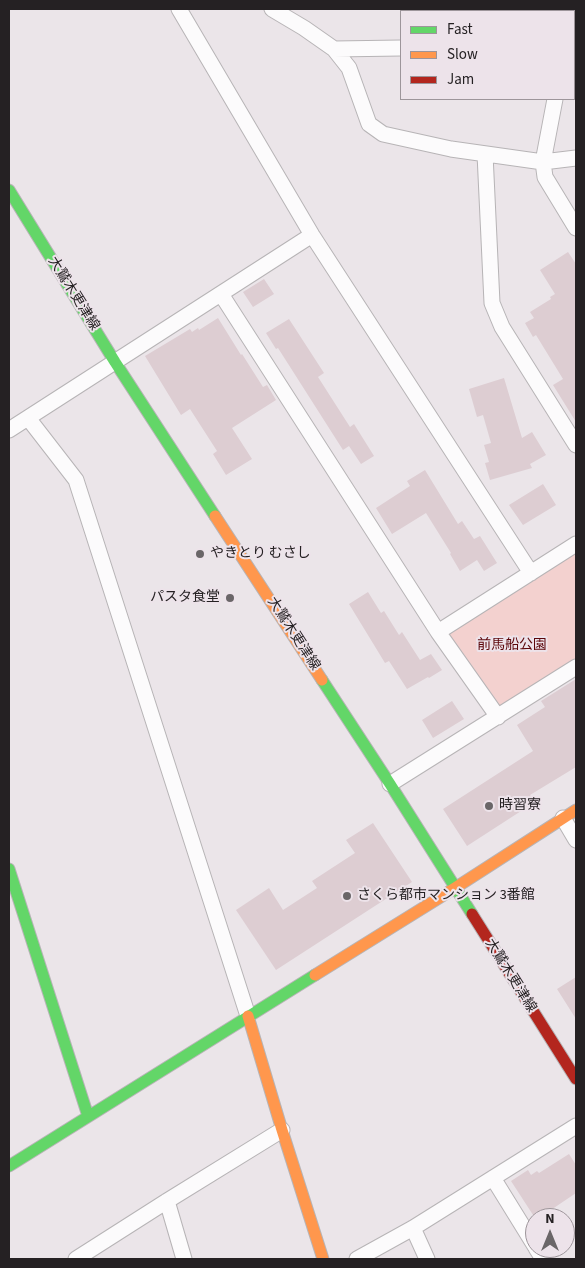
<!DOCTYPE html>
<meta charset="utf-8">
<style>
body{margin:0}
#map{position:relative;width:585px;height:1268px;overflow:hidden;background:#ebe5e9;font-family:"Source Sans 3",sans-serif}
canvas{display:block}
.frame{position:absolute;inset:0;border:10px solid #252123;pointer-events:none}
.legend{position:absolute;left:400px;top:10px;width:175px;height:90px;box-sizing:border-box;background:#ede3ea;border:1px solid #9d959a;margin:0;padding:6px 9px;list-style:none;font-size:15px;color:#252123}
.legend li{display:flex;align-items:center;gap:10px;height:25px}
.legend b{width:25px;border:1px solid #9d959a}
.north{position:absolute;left:525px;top:1208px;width:50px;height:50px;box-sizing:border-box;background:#ede3ea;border:1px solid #9d959a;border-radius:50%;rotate:0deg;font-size:14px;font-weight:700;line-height:20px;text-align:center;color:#252123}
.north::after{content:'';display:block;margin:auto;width:18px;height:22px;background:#6a6668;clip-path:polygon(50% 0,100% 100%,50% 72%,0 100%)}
</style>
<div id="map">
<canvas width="585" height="1268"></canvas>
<div class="frame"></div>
<ul class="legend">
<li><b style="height:6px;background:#63d668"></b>Fast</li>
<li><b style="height:6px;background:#ff974d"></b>Slow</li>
<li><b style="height:6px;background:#b3261e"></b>Jam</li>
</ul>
<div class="north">N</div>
</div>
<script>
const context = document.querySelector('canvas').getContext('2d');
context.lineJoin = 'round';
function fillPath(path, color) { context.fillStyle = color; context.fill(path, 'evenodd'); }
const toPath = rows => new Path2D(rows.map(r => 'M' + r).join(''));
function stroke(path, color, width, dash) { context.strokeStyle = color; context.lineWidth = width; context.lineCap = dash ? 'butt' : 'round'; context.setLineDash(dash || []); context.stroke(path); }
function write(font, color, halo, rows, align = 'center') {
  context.font = font + ' "Source Sans 3","Noto Sans JP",sans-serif'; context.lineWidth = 4; context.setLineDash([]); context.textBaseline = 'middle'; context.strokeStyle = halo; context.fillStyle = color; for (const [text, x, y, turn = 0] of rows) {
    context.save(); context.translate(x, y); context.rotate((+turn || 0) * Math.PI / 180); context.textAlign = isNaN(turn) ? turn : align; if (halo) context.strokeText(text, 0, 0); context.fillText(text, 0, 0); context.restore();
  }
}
fillPath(toPath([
 [576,549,576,662,498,711,444,632]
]), '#f3d1cf');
fillPath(toPath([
 [568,252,576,264,576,422,553,385,563,379,536,335,533,337,525,323,534,318,530,312,551,299,550,297,555,294,540,270],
 [264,279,274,294,253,307,243,292],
 [218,318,241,355,242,354,263,387,267,385,276,400,232,428,252,459,226,475,213,454,217,451,190,409,181,415,145,356,190,329,192,332,198,328,199,330],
 [289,319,324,373,318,377,350,427,354,424,374,456,361,464,349,446,343,450,278,348,276,349,266,333],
 [504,378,522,438,532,432,546,455,530,464,532,468,490,480,485,463,489,462,484,445,491,443,483,415,477,417,469,389],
 [425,470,458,524,462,521,474,539,480,536,497,563,484,571,477,560,460,571,450,554,451,553,426,513,392,534,376,508,410,486,407,481],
 [543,484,556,505,523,525,509,505],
 [368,592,381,613,384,611,399,635,402,632,420,660,431,654,442,670,429,678,428,677,407,689,389,661,385,663,349,604],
 [576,679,576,767,530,795,535,802,467,846,443,809,533,751,517,725,545,707,541,701],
 [452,701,464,719,433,738,422,720],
 [373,823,412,882,276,970,236,910,269,888,283,910,317,888,312,881,355,853,346,840],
 [576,977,576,1019,557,989],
 [569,1154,576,1165,576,1193,539,1218,535,1218,511,1181,528,1170,531,1175,537,1171,539,1173]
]), '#ddcdd2');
const street = toPath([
 [179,9,312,235,531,573],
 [272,9,304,28,334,49,349,68,369,124,383,134,451,149,543,162,576,158],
 [570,11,571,9],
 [334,49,401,48],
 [555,99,543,162,545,177,576,228],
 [485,154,492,303,502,327,576,445],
 [221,294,438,632,498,717],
 [28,418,76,480,248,1016],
 [9,430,312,235],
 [438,632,576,544],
 [390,784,576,667],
 [563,818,576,840],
 [493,1178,535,1246],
 [167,1201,184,1259],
 [413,1228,427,1259],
 [536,1248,543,1259],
 [76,1259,167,1201,282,1130],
 [357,1259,413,1228,576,1126]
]);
const fast = toPath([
 [9,190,115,362,215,516],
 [322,680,390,784,472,914],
 [9,869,88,1116],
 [9,1166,315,975]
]);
const slow = toPath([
 [215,516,322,680],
 [315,975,455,888,576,810],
 [248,1016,282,1130,323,1259]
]);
const jam = toPath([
 [472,914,576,1079]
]);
stroke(street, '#b7b4b6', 17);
stroke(fast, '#b7b4b6', 13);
stroke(slow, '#b7b4b6', 13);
stroke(jam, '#b7b4b6', 13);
stroke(street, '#fcfbfc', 15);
stroke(fast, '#63d668', 11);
stroke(slow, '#ff974d', 11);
stroke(jam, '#b3261e', 11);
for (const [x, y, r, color] of [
 [200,554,5,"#6a6668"],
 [230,598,5,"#6a6668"],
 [489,806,5,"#6a6668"],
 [347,896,5,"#6a6668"]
]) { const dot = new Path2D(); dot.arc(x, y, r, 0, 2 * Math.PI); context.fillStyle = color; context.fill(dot); stroke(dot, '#ede3ea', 2); }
write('14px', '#252123', '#ede3ea', [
 ["大鷲木更津線",73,294,58],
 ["大鷲木更津線",293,634,57],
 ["大鷲木更津線",510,976,58]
]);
write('14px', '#252123', '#ede3ea', [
 ["やきとり むさし",210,554],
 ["パスタ食堂",220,598,"right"],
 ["時習寮",499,806],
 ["さくら都市マンション 3番館",357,896]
], 'left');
write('14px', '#5c060a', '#ede3ea', [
 ["前馬船公園",512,646]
]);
</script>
